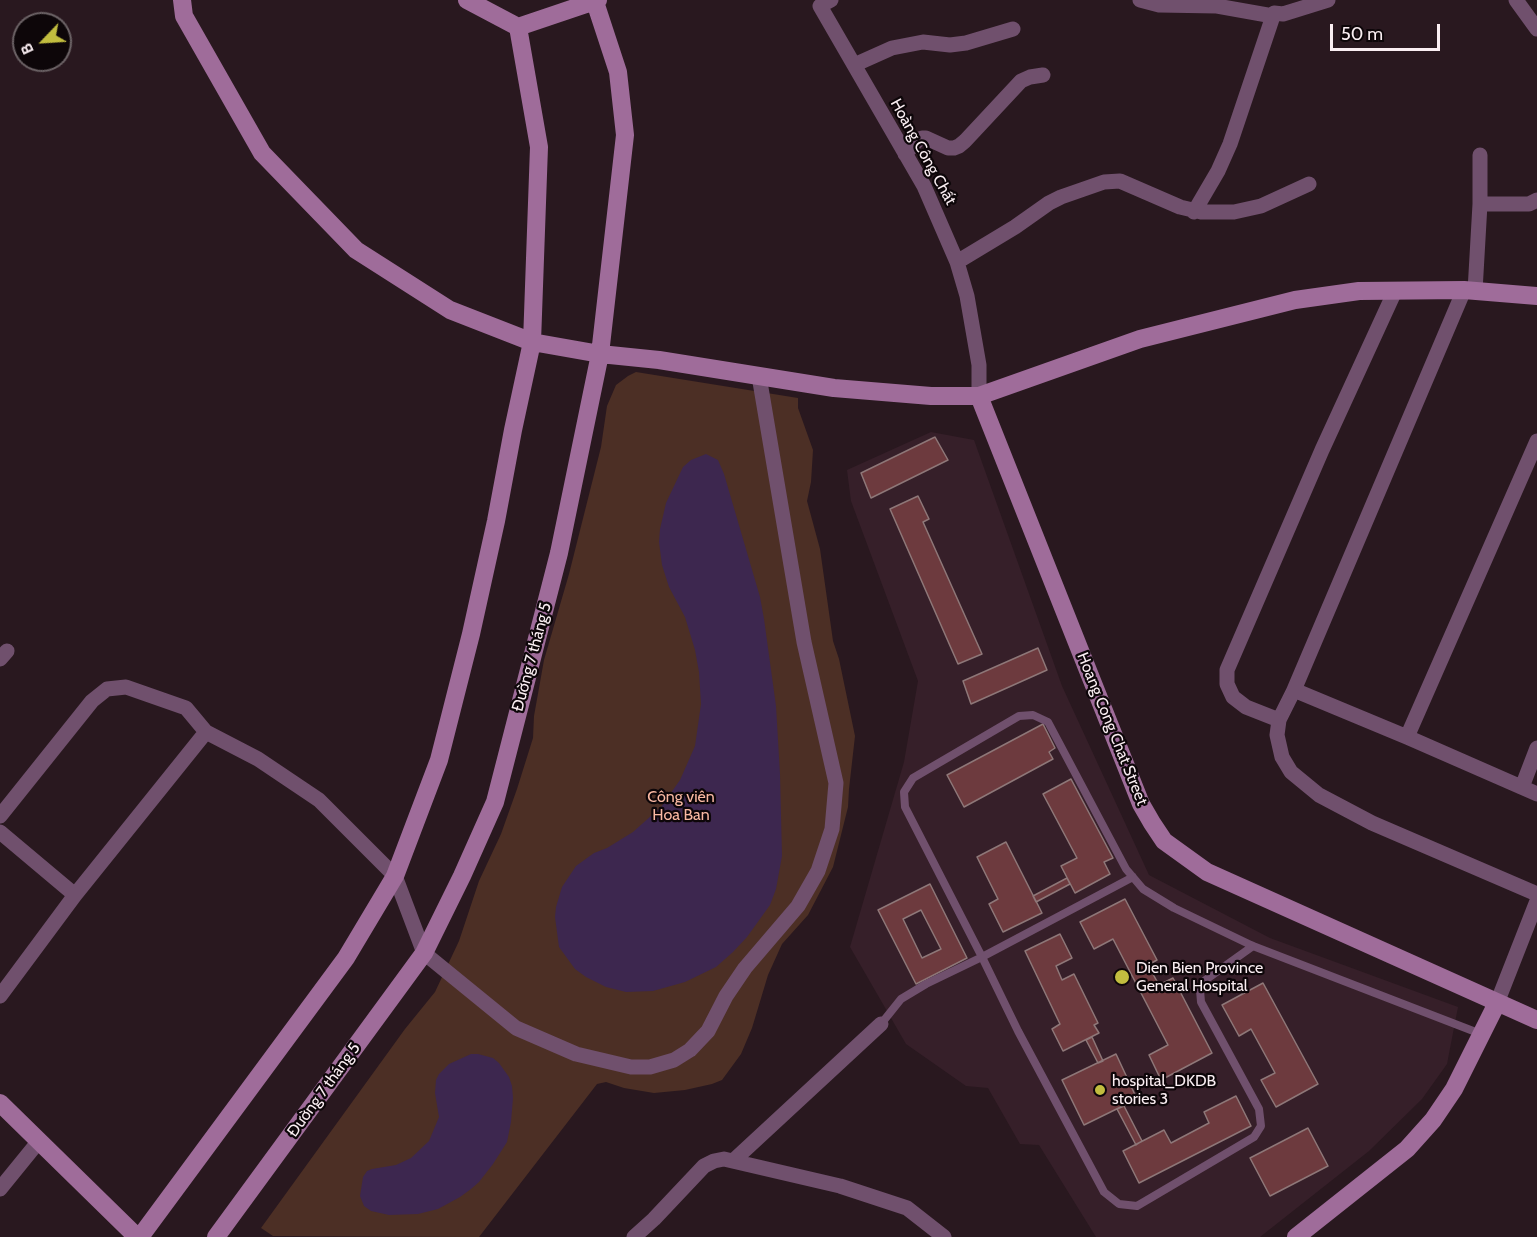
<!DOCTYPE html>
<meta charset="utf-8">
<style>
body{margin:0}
#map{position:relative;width:1537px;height:1237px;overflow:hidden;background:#29181f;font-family:Cabin,sans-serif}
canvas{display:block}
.north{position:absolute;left:12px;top:12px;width:60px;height:60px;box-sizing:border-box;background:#0d0609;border:2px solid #6c6366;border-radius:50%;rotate:245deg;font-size:16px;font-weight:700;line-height:24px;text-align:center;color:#faeef2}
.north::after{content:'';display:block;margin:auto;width:21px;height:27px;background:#c2bd3f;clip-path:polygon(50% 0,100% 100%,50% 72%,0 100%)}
.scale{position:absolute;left:1330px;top:24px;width:110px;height:27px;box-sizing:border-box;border:3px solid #faeef2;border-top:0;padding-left:8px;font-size:18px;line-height:21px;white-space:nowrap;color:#faeef2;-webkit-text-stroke:4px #0d0609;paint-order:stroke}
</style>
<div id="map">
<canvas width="1537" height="1237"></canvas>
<div class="north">B</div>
<div class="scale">50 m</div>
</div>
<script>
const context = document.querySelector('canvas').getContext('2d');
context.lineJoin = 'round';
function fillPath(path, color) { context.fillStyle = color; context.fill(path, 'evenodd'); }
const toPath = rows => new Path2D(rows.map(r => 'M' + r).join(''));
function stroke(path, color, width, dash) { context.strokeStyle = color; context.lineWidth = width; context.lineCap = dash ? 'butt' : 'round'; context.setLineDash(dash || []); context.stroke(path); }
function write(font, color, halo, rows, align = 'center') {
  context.font = font + ' Cabin,sans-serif'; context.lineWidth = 4.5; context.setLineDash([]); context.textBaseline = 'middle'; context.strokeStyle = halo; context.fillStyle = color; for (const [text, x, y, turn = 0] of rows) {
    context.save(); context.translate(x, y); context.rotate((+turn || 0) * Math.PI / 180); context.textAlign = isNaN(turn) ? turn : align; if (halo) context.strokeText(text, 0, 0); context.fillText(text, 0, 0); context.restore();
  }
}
fillPath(toPath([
 [931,432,974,440,1062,686,1149,875,1270,938,1458,1007,1447,1064,1422,1099,1369,1151,1260,1237,1096,1237,1039,1145,1020,1144,988,1088,966,1086,906,1044,850,947,904,762,918,681,851,501,847,470]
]), '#361f29');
fillPath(toPath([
 [636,372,798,398,798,408,813,450,811,482,807,501,820,549,833,641,839,659,855,736,849,789,848,807,833,867,808,915,782,944,768,975,752,1028,741,1054,722,1080,712,1084,685,1090,654,1093,624,1088,606,1082,597,1084,479,1237,273,1236,261,1228,405,1029,435,992,459,941,479,881,501,834,517,789,533,738,534,716,544,660,569,574,601,447,607,406,616,385,628,376]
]), '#4c2f25');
fillPath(toPath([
 [706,454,718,460,724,474,760,597,764,619,776,706,780,774,782,856,776,889,770,905,747,937,733,952,716,967,685,982,653,991,626,992,606,987,586,977,575,969,559,947,555,917,556,907,562,887,576,866,594,853,607,848,633,832,661,807,680,780,695,746,701,704,699,672,695,650,685,617,669,587,662,565,659,542,660,529,666,503,683,467,691,460],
 [471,1054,478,1054,493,1058,499,1063,509,1077,512,1086,513,1098,511,1122,507,1142,493,1164,479,1182,471,1189,460,1197,438,1209,418,1214,389,1215,371,1211,364,1206,360,1196,363,1177,367,1171,372,1169,396,1165,411,1158,429,1141,439,1117,435,1093,436,1080,439,1074,449,1064]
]), '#3d274f');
const building = toPath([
 [935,437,948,460,871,498,861,473,935,437],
 [918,496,929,519,923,522,982,654,958,664,890,509,918,496],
 [1038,648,1047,670,971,704,963,681,1038,648],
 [1043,724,1055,748,1049,752,1053,759,964,807,947,775,1043,724],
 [1071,779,1113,858,1104,862,1110,874,1075,893,1061,866,1077,858,1043,794,1071,779],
 [1006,842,1042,913,1003,932,989,904,998,899,977,857,1006,842],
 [1067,878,1070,884,1036,902,1033,896,1067,878],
 [930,884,967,958,916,984,878,910,930,884],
 [921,910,941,949,922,958,903,919,921,910],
 [1125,899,1157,960,1148,965,1159,985,1173,978,1212,1053,1161,1080,1149,1055,1168,1045,1113,939,1094,949,1080,922,1125,899],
 [1060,934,1072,958,1056,966,1062,980,1074,974,1098,1023,1094,1025,1099,1033,1063,1051,1052,1029,1060,1024,1025,951,1060,934],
 [1263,983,1318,1084,1276,1107,1261,1080,1275,1073,1251,1029,1239,1036,1222,1005,1263,983],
 [1092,1037,1103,1061,1098,1063,1086,1040,1092,1037],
 [1116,1054,1137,1099,1084,1125,1062,1080,1116,1054],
 [1236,1096,1251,1126,1139,1183,1123,1151,1164,1130,1171,1143,1209,1123,1204,1112,1236,1096],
 [1124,1106,1142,1141,1136,1145,1117,1109,1124,1106],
 [1308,1128,1328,1166,1270,1196,1250,1158,1308,1128]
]);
fillPath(building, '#6d3a3e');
stroke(building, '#8e7778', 1.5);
stroke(toPath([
 [1253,946,1204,981,1200,990,1201,1002,1259,1109,1261,1126,1254,1137,1137,1206,1119,1204,1104,1192,1018,1031,982,957,905,807,904,792,913,778,1019,716,1033,715,1048,722,1126,869,1143,889,1174,908,1253,946,1481,1034],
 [881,1024,901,999,926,984,982,957,1133,877]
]), '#70506d', 8);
stroke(toPath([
 [831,0,820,6,924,186,957,262,967,296,979,365,979,396],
 [1140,0,1159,5,1217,6,1273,16,1230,144,1218,171,1194,212],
 [1516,0,1537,29],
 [1274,13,1283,14,1328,0],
 [854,65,892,48,923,42,950,45,966,43,1013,29],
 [905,154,919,139,922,138,926,138,948,148,954,148,959,146,965,141,1021,81,1030,77,1043,75],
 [1480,204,1529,204,1537,200],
 [957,262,1015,227,1049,203,1061,197,1104,182,1120,181,1180,207,1201,212,1234,212,1261,206,1309,184],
 [1464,290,1294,690,1279,720,1277,735,1282,757,1291,772,1319,795,1372,823,1537,894],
 [1475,291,1480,204,1480,155],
 [0,659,7,651],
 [1294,690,1407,737,1537,794],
 [1279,720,1246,707,1233,697,1227,684,1227,670,1322,450,1395,291],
 [1407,737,1537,441],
 [1522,787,1537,748],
 [0,816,92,701,107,689,126,687,186,708,206,732,258,759,319,800,395,876,424,953,516,1028,576,1054,631,1067,650,1067,674,1060,690,1050,708,1031,726,996,745,968,798,906,818,871,832,829,836,783,804,642,759,376],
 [0,832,75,895],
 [0,996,75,895,206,732],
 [1497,1003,1537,901],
 [733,1161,881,1024],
 [0,1189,39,1141],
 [634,1237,654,1219,704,1166,714,1161,724,1159,840,1186,907,1208,944,1237]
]), '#70506d', 15);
stroke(toPath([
 [182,0,184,16,262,153,356,250,450,310,532,342,600,354,659,360,834,388,931,396,979,396,1140,339,1295,300,1359,291,1464,290,1537,296],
 [467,0,518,27,598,0],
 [979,396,1141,804,1152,823,1164,841,1207,872,1537,1020],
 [0,1103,137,1237],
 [140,1237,346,958,395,876,439,760,471,634,496,521,513,430,532,342,539,147,518,27],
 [216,1237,424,953,462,876,495,802,559,553,600,354,625,135,618,72,595,2],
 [1296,1237,1407,1149,1433,1120,1454,1089,1497,1003]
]), '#9f6c9a', 18);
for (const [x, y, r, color] of [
 [1122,977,8,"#c2bd3f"],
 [1100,1090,6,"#c2bd3f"]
]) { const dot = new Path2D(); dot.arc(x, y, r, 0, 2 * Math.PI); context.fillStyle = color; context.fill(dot); stroke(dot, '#0d0609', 2); }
write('16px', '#faeef2', '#0d0609', [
 ["Hoàng Công Chất",923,152,61],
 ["Đường 7 tháng 5",532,657,-75],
 ["Hoang Cong Chat Street",1112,729,68],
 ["Đường 7 tháng 5",324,1090,-54]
]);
write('16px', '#fab9a3', '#0d0609', [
 ["Công viên",681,797],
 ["Hoa Ban",681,815]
]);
write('16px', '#faeef2', '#0d0609', [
 ["Dien Bien Province",1136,968],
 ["General Hospital",1136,986],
 ["hospital_DKDB",1112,1081],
 ["stories 3",1112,1099]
], 'left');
</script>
